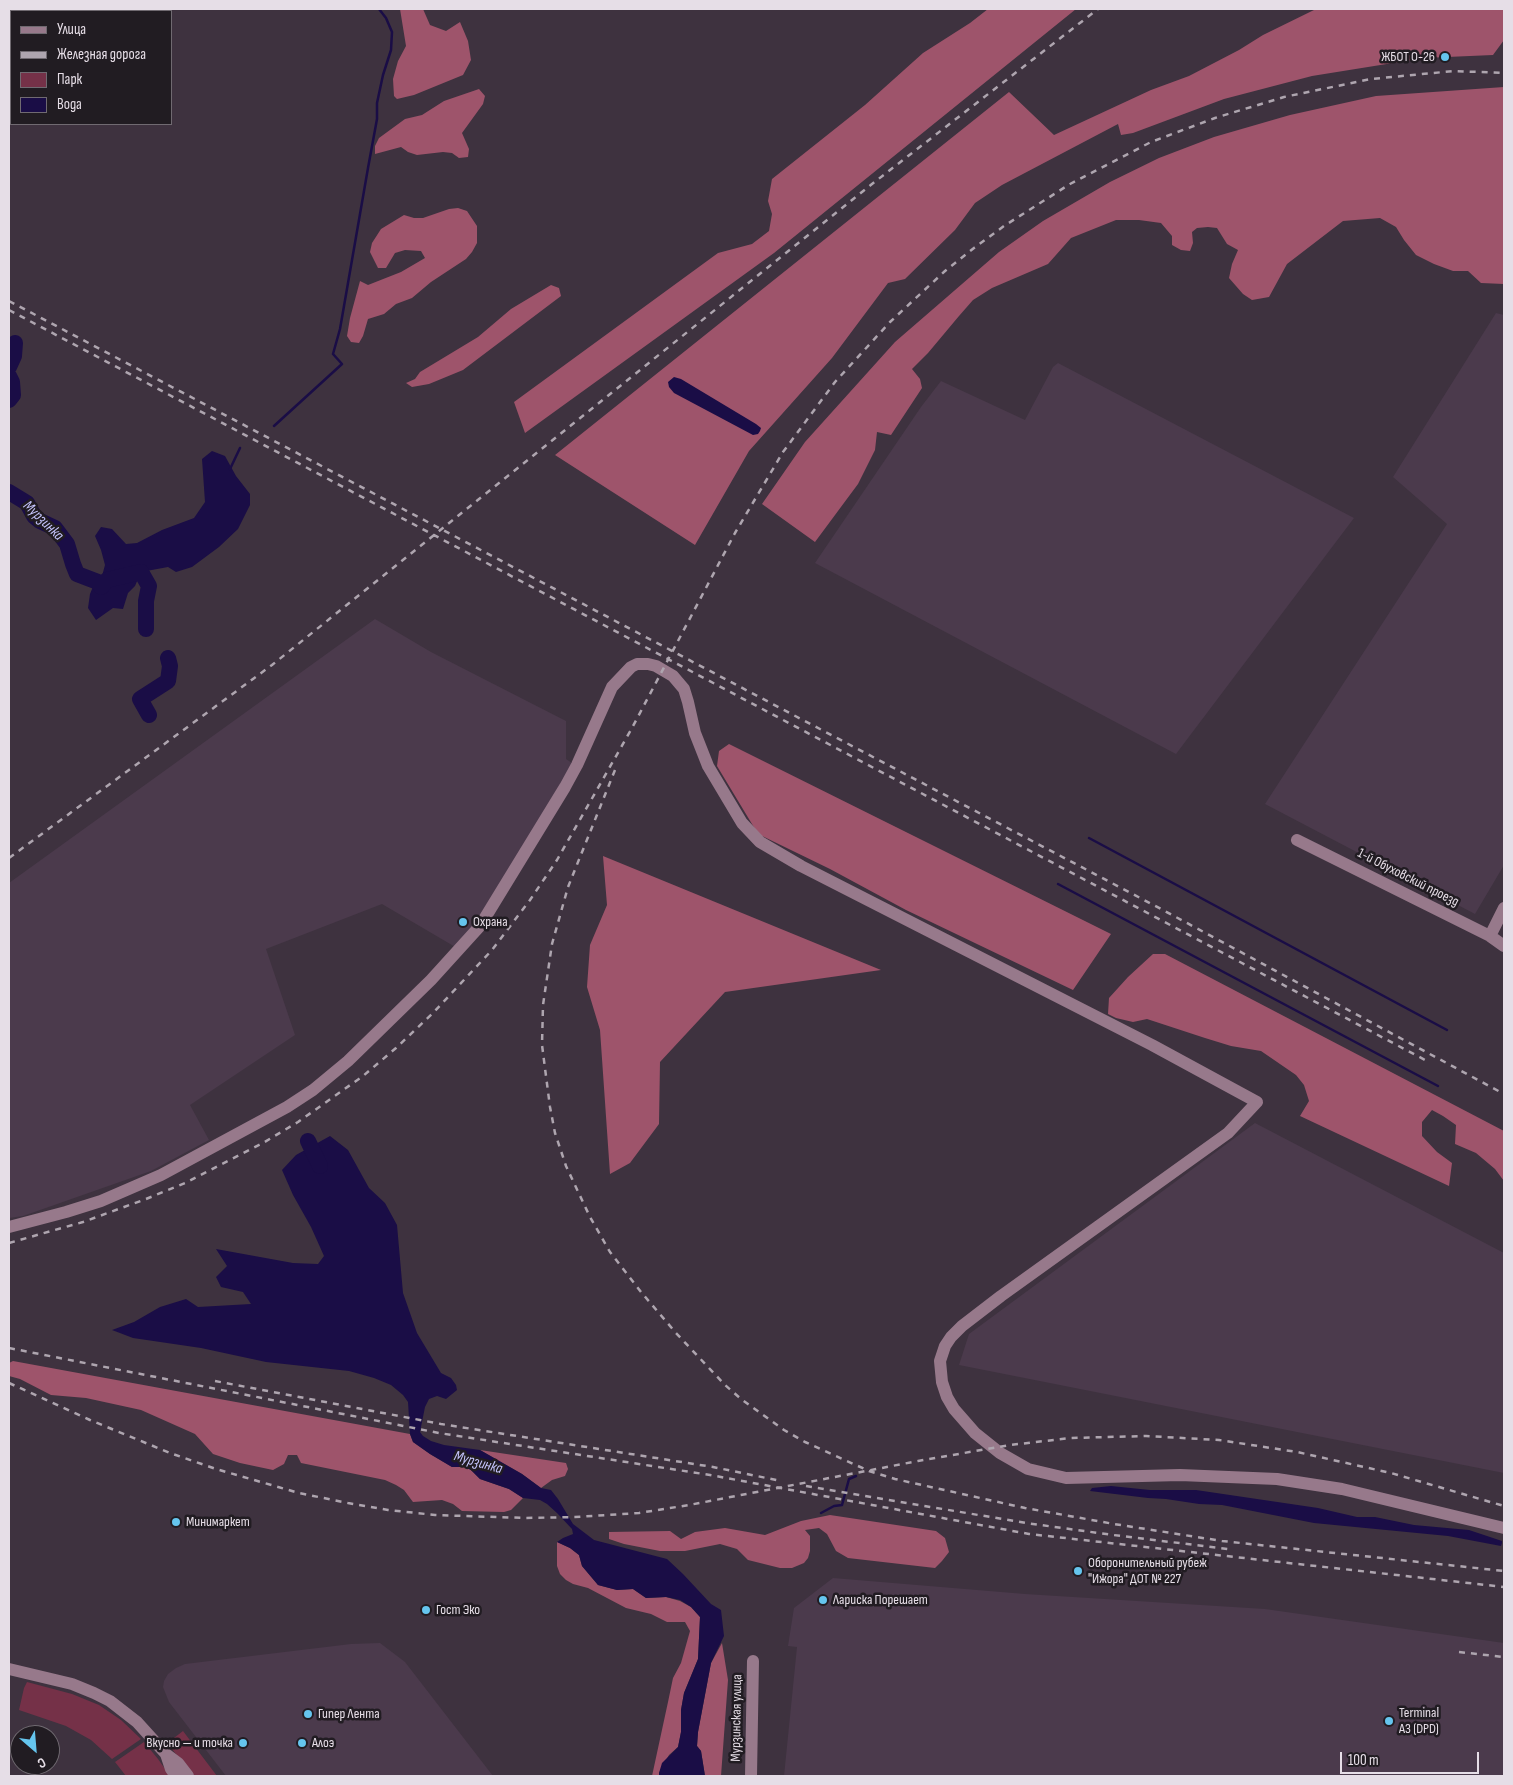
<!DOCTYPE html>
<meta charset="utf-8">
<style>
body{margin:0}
#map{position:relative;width:1513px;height:1785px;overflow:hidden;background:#3e323f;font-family:"Sofia Sans Condensed",sans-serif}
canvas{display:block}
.frame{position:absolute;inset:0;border:10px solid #e6dee7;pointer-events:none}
.legend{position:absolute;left:10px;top:10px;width:162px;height:115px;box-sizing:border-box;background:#211c22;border:1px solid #706a71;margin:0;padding:6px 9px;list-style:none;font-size:15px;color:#e6dee7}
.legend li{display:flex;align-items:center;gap:10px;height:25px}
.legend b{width:25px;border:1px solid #706a71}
.north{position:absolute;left:10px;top:1725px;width:50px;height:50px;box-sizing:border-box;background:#211c22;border:1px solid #706a71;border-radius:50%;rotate:153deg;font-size:14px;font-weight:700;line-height:20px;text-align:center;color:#e6dee7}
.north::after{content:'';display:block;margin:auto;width:18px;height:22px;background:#65c5ee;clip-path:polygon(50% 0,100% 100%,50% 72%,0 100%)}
.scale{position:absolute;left:1340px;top:1752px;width:139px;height:22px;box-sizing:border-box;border:2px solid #e6dee7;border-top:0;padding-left:6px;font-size:15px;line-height:18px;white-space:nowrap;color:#e6dee7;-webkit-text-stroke:4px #211c22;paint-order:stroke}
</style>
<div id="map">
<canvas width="1513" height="1785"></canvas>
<div class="frame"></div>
<ul class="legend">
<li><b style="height:6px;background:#97798b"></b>Улица</li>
<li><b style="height:6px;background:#aea5af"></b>Железная дорога</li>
<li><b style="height:14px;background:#753148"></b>Парк</li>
<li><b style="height:14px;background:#1a0d46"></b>Вода</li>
</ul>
<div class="north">С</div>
<div class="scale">100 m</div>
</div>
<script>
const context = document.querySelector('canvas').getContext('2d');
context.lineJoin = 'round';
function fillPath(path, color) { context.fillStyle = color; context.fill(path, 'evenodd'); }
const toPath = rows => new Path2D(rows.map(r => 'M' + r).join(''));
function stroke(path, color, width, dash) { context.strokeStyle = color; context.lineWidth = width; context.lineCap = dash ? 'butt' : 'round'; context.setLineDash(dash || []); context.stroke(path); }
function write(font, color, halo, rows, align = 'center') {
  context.font = font + ' "Sofia Sans Condensed",sans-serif'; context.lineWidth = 5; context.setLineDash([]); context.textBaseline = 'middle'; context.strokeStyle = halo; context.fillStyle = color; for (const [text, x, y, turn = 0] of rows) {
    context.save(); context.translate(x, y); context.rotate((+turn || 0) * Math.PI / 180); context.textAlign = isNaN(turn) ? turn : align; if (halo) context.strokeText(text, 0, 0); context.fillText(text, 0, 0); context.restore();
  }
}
fillPath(toPath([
 [1496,313,1504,315,1504,865,1475,914,1265,804,1447,524,1393,477],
 [1058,363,1354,518,1176,754,815,563,921,407,941,381,1025,420,1053,367],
 [375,619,431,652,566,721,566,759,575,765,478,923,457,948,382,904,266,949,295,1035,190,1105,209,1140,151,1171,23,1216,9,1218,9,883],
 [1255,1123,1504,1253,1504,1473,959,1365,969,1334],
 [833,1578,1025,1594,1265,1609,1504,1643,1504,1776,784,1776,797,1647,788,1646,794,1608],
 [380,1643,405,1662,493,1776,226,1776,169,1702,163,1687,164,1681,168,1674,176,1668,185,1664,351,1644]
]), '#4b3a4c');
fillPath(toPath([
 [27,1682,72,1694,99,1705,121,1720,141,1739,112,1759,91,1740,66,1726,19,1710,24,1688],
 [183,1731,217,1776,193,1776,168,1744,170,1741],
 [144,1742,158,1759,170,1776,126,1776,115,1762]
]), '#753148');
fillPath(toPath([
 [400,9,423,9,430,25,446,31,460,22,468,41,471,60,463,75,414,95,397,99,394,96,393,79,398,61,406,46],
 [988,9,1076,9,774,253,525,433,514,402,718,253,752,244,769,231,772,214,768,201,772,179,865,105,923,53,970,23],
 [1316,9,1504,9,1504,40,1493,55,1424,58,1312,76,1224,99,1133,133,1121,135,1118,124,1002,185,975,203,955,230,905,279,888,283,832,358,749,451,695,545,555,455,1009,92,1054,135,1151,90,1189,76,1239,50,1263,35],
 [1504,87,1504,284,1481,283,1468,271,1453,271,1434,264,1416,255,1404,240,1396,227,1380,218,1343,221,1287,264,1269,297,1252,300,1243,294,1229,278,1232,264,1238,250,1227,244,1217,228,1208,227,1197,228,1192,232,1193,243,1190,251,1181,250,1172,245,1172,236,1161,223,1139,220,1116,220,1071,238,1048,264,992,288,973,300,959,316,928,353,912,369,920,379,922,388,891,435,877,432,875,450,858,484,815,542,762,504,805,442,895,342,999,252,1043,221,1110,182,1159,158,1214,137,1290,115,1376,96],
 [479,89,485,96,483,104,462,133,469,149,468,157,459,158,452,153,443,152,417,155,408,152,401,147,375,154,375,146,379,138,405,119,422,115,444,101],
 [458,208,467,211,477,226,477,243,472,252,466,259,431,282,412,298,396,304,384,314,368,319,363,336,359,343,351,342,347,336,350,318,360,281,368,285,401,272,425,258,421,251,405,250,395,253,386,268,378,268,370,252,372,243,381,229,404,215,414,218,423,218,449,209],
 [551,285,559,288,561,296,463,370,429,384,412,387,406,383,415,379,420,372,478,337,511,309],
 [729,744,1111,934,1073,990,906,910,830,869,758,834,717,766,719,751],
 [603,856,881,970,725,992,660,1062,659,1124,630,1163,610,1174,600,1030,587,987,590,945,607,905],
 [1153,954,1165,954,1504,1131,1504,1181,1495,1169,1476,1153,1455,1144,1456,1125,1443,1116,1432,1110,1422,1122,1422,1136,1437,1152,1452,1163,1449,1186,1300,1116,1309,1101,1304,1085,1296,1075,1261,1051,1231,1046,1205,1038,1147,1019,1133,1022,1116,1018,1108,1014,1109,998,1128,977],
 [13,1361,410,1434,413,1442,430,1454,452,1467,465,1467,471,1470,480,1479,509,1489,523,1498,511,1510,504,1512,462,1511,453,1504,442,1500,413,1502,404,1490,396,1485,385,1480,301,1463,297,1455,288,1455,284,1464,273,1470,240,1463,213,1454,195,1434,141,1410,86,1398,51,1395,20,1379,9,1376,9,1363],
 [480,1450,566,1463,568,1469,565,1476,552,1480,541,1488,522,1474],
 [830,1515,936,1531,945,1538,949,1552,942,1561,935,1568,848,1558,836,1551,827,1534,819,1528,805,1530,810,1536,810,1551,808,1558,804,1563,792,1568,780,1568,748,1560,737,1549,720,1544,685,1551,660,1551,624,1544,609,1539,609,1532,670,1531,681,1539,695,1532,725,1528,765,1535,801,1521],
 [557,1542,570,1548,579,1555,582,1566,598,1585,617,1590,633,1589,646,1598,666,1597,680,1601,691,1607,700,1617,698,1659,684,1693,681,1710,681,1732,678,1747,669,1755,659,1773,659,1776,652,1776,668,1702,673,1678,681,1663,690,1631,685,1622,667,1622,651,1614,626,1608,588,1588,573,1584,566,1580,560,1574,557,1566],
 [722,1643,728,1680,721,1776,705,1776,701,1751,697,1746,698,1732,711,1663]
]), '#9e546b');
fillPath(toPath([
 [674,377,681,379,756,424,761,428,760,431,758,434,753,435,674,393,669,387,668,382],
 [212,451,225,456,236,476,250,494,250,505,238,529,219,547,192,567,176,572,168,567,141,572,135,586,128,593,123,609,113,608,96,620,88,608,90,594,94,584,102,576,105,565,101,550,95,536,101,527,112,529,126,544,137,543,162,530,194,518,205,502,202,459],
 [330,1136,348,1150,369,1188,385,1203,397,1225,403,1293,417,1333,441,1373,451,1378,456,1385,457,1390,446,1399,437,1396,429,1399,425,1407,420,1432,423,1436,431,1441,444,1445,480,1450,522,1474,541,1488,551,1490,558,1499,573,1524,594,1540,667,1559,683,1574,711,1604,721,1610,724,1636,711,1663,698,1732,697,1746,701,1751,705,1776,659,1776,659,1773,662,1763,678,1747,681,1732,681,1710,684,1693,698,1659,700,1617,691,1607,680,1600,666,1597,646,1598,633,1589,617,1590,598,1585,582,1566,579,1555,570,1548,557,1542,563,1538,573,1534,572,1529,557,1513,547,1504,540,1500,523,1498,509,1489,480,1479,471,1470,465,1467,452,1467,430,1454,413,1442,410,1434,408,1402,403,1395,391,1385,374,1378,349,1371,266,1362,201,1348,133,1338,112,1330,134,1322,160,1307,186,1299,198,1307,251,1304,243,1292,221,1287,216,1277,227,1266,216,1249,293,1263,318,1264,324,1256,311,1227,293,1195,282,1170,296,1155],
 [1111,1486,1150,1490,1196,1490,1318,1508,1357,1517,1375,1517,1414,1525,1469,1530,1502,1541,1502,1543,1501,1546,1448,1536,1314,1523,1222,1505,1199,1504,1166,1499,1148,1498,1090,1491,1092,1488]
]), '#1a0d46');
stroke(toPath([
 [274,426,342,364,333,354,340,329,368,168,377,119,377,103,383,75,391,50,392,32,386,18,379,9],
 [230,469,240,448],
 [1089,838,1447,1030],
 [1058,884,1438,1086],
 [821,1513,834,1506,842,1505,849,1479,856,1476]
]), '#1a0d46', 2.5);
stroke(toPath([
 [9,367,14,356,15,343],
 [9,376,12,382,13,395,9,400],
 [9,492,27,503,34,516,40,521,55,528,67,544,73,564,77,574,98,582,101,587,107,580,141,572,149,586,146,601,146,629],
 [149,715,140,699,168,681,170,666,168,658],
 [308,1141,320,1166]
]), '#1a0d46', 16);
stroke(toPath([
 [1297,840,1490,936,1504,946],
 [1490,936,1504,908],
 [9,1227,66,1212,101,1201,161,1175,287,1107,313,1090,348,1061,431,980,480,926,565,787,577,765,612,687,631,667,637,664,648,664,656,666,673,676,684,689,688,702,695,733,708,766,742,823,760,842,801,866,1152,1045,1257,1102,1228,1133,1001,1296,962,1326,951,1337,945,1346,940,1361,942,1382,947,1397,954,1409,975,1433,1000,1453,1028,1469,1066,1478,1180,1475,1277,1479,1342,1489,1504,1528],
 [9,1669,72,1684,94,1693,110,1701,137,1722,166,1754,178,1763,188,1776],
 [166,1754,171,1769,176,1776],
 [751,1776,753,1661]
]), '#97798b', 12);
stroke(toPath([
 [9,301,1161,909,1504,1094],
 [9,310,1427,1061],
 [615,770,568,887,552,944,543,1005,542,1045,550,1107,555,1133,566,1166,590,1217,610,1252,641,1292,676,1333,725,1385,741,1399,784,1430,805,1442,869,1471,895,1479,1025,1508,1114,1524,1222,1541,1504,1571],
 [9,858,272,665,872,184,1098,9],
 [9,1243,83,1222,146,1199,185,1183,263,1143,298,1122,363,1076,396,1048,433,1013,492,950,530,900,557,860,632,728,735,533,783,452,835,382,890,322,945,271,974,248,1004,226,1070,184,1151,142,1215,118,1284,97,1371,79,1454,71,1504,73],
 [9,1348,439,1433,710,1475,1029,1534,1504,1587],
 [215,1381,441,1424,713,1467,781,1481],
 [9,1383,90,1420,170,1453,216,1469,299,1493,348,1503,388,1510,435,1515,526,1518,575,1517,639,1513,689,1505,918,1461,1010,1445,1071,1438,1146,1436,1219,1440,1297,1452,1391,1473,1504,1506],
 [806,1486,1026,1523,1113,1535,1228,1549],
 [1459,1652,1504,1657]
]), '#aea5af', 2.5, [6, 6]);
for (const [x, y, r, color] of [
 [1445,57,5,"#65c5ee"],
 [463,922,5,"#65c5ee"],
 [176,1522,5,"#65c5ee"],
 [1078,1571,5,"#65c5ee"],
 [823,1600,5,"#65c5ee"],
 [426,1610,5,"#65c5ee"],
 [308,1714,5,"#65c5ee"],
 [1389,1721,5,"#65c5ee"],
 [243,1743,5,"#65c5ee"],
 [302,1743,5,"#65c5ee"]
]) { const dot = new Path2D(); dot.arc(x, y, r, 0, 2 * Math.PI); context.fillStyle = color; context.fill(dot); stroke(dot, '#211c22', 2); }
write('14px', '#e6dee7', '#211c22', [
 ["ЖБОТ О-26",1435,57,"right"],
 ["Охрана",473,922],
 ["Минимаркет",186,1522],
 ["Оборонительный рубеж",1088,1563],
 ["\"Ижора\" ДОТ № 227",1088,1579],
 ["Лариска Порешает",833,1600],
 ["Гост Эко",436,1610],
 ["Terminal",1399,1713],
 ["A3 (DPD)",1399,1729],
 ["Гипер Лента",318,1714],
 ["Вкусно — и точка",233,1743,"right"],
 ["Алоэ",312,1743]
], 'left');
write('14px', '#e6dee7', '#211c22', [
 ["1-й Обуховский проезд",1408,878,27],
 ["Мурзинская улица",737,1718,-89]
]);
write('italic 15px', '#c5c4fc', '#211c22', [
 ["Мурзинка",43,521,44],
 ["Мурзинка",478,1463,16]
]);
</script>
